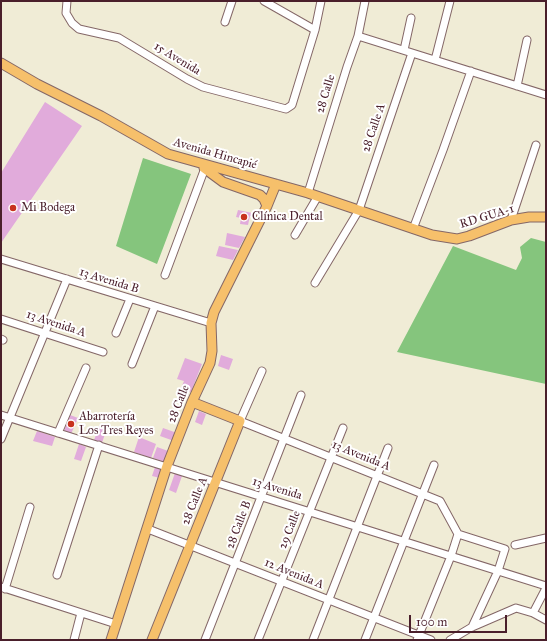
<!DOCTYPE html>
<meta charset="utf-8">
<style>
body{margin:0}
#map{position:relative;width:547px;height:641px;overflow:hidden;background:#f0ecd6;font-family:"IM FELL Great Primer",serif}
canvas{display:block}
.frame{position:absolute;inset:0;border:2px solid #4a1f2b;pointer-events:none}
.scale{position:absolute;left:409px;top:615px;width:98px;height:18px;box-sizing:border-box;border:2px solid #4a1f2b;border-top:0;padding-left:5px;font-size:12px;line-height:14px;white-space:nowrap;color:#4a1f2b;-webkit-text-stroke:3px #fff;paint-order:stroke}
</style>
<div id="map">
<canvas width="547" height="641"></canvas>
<div class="frame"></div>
<div class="scale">100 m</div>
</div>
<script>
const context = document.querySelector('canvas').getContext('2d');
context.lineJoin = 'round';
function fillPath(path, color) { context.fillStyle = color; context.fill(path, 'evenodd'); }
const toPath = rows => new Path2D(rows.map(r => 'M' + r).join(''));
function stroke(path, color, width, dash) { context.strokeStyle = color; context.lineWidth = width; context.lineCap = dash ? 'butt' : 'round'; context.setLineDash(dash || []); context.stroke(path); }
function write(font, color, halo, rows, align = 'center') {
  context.font = font + ' "IM FELL Great Primer",serif'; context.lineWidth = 4; context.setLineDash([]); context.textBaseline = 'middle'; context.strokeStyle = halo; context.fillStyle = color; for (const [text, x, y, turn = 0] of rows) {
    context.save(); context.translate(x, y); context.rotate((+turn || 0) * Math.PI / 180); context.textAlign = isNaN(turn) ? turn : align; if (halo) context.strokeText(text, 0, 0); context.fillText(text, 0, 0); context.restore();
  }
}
fillPath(toPath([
 [143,158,191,174,157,264,116,246],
 [531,238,546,242,546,384,397,352,453,246,516,270,522,258,520,247]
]), '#85c57d');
fillPath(toPath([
 [45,102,82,126,1,243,1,173],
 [238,210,257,214,255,217,250,216,248,225,240,224,241,218,236,217],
 [227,233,245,237,239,248,225,245],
 [219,246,238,250,233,260,216,256],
 [221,355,233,359,229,370,218,366],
 [185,358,202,364,191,392,181,388,184,381,177,379],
 [199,411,206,414,202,425,195,422],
 [70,415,78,418,71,434,64,431],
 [100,425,107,428,102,443,94,440],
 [163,428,177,433,174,441,160,436],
 [37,431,55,437,52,446,33,441],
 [139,437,156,444,151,458,134,452],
 [79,444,86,447,81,461,74,459],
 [157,447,171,452,168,463,153,458],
 [155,467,163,470,160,478,152,476],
 [175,473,182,476,176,493,169,490]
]), '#e1abdb');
const minor = toPath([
 [67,1,66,13,72,23,79,29,119,38,187,79,203,87,286,109,292,105,315,30,321,1],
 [264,1,315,30],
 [225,22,232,1],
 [358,36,546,95],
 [404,50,411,18],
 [435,60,450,1],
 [517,86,527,40],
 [308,193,347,67,358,36,365,1],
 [511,220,536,145],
 [413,229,443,150,471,71],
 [295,235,318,196],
 [1,259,211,323],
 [165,275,205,168],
 [315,283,359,210,412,53],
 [1,319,103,352],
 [116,333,130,299],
 [1,339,3,340],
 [132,364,155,306],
 [262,371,240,421,440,501,458,534,505,549,498,571,472,627],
 [1,415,546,586],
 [58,433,86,368],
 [1,439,67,279],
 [148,529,431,640],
 [515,545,546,538],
 [57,575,99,445],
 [1,587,116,624],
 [5,589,30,507],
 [533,613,546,588],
 [74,640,81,613],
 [205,640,301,395],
 [258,640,343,428],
 [313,640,388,448],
 [365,640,434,465],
 [417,640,451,556,458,534],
 [450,640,472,627,516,608,533,613,546,620]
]);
const major = toPath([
 [1,63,37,84,101,116,168,154,308,193,432,235,457,239,469,236,511,220,529,217,546,217],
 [204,168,223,182,260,195,264,199,267,206],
 [111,640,167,466,192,402,210,363,212,351,211,323,214,312,267,206,276,184],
 [152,640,240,421,192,402]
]);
stroke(minor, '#846767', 9);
stroke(major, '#846767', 11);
stroke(minor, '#fff', 7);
stroke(major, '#f6c06b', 9);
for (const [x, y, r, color] of [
 [13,208,4,"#c8321e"],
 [244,217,4,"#c8321e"],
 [71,424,4,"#c8321e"]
]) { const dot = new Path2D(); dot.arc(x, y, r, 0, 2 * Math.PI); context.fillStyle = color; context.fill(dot); stroke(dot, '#fff', 1.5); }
write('12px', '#4a1f2b', '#fff', [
 ["15 Avenida",177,59,31],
 ["28 Calle",326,94,-73],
 ["28 Calle A",374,128,-71],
 ["Avenida Hincapié",215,154,16],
 ["RD GUA-1",487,217,-17],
 ["13 Avenida B",109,281,17],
 ["13 Avenida A",56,324,18],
 ["28 Calle",179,404,-68],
 ["13 Avenida A",361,456,22],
 ["13 Avenida",277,489,17],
 ["28 Calle A",195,501,-68],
 ["28 Calle B",239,525,-69],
 ["29 Calle",290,530,-68],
 ["12 Avenida A",294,574,22]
]);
write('12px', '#4a1f2b', '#fff', [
 ["Mi Bodega",21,208],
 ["Clínica Dental",252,217],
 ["Abarrotería",79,417],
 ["Los Tres Reyes",79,431]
], 'left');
</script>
